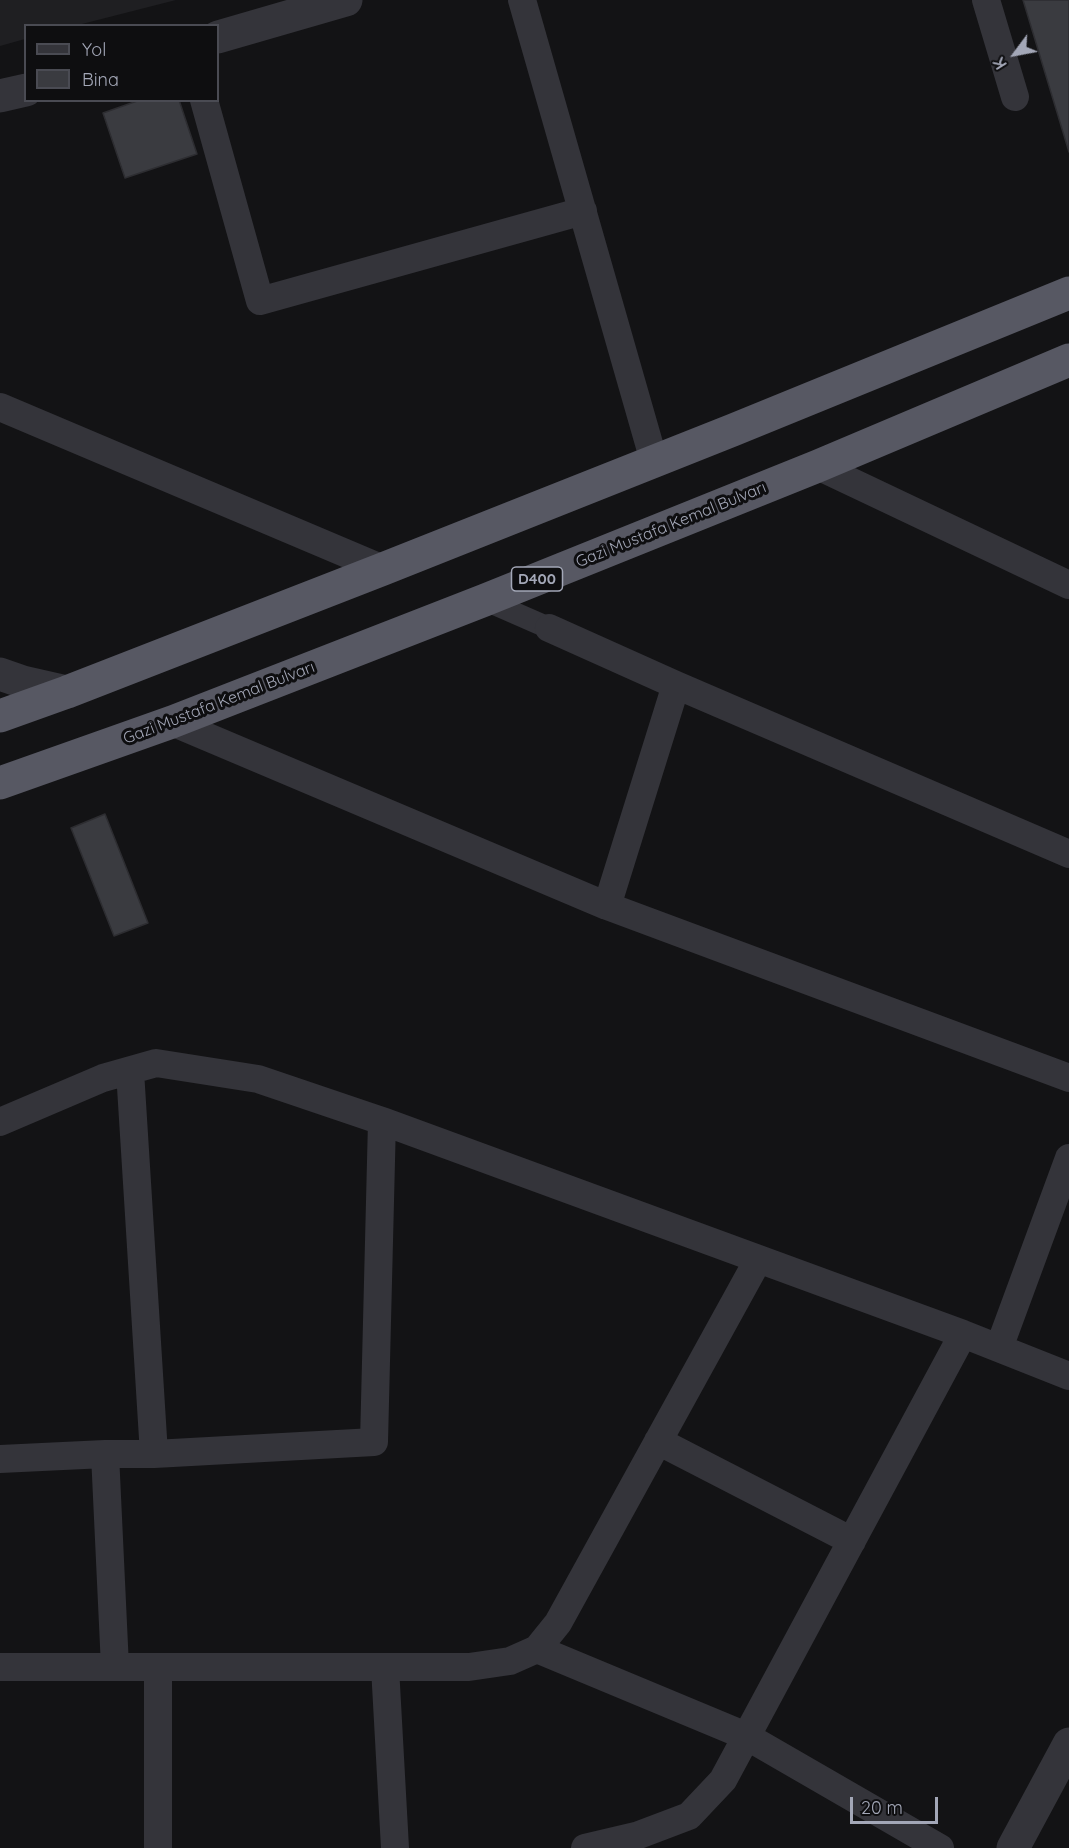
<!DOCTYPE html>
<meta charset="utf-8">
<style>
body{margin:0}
#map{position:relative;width:1069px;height:1848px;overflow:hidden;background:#131315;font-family:Quicksand,sans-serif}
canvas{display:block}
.legend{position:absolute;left:24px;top:24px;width:195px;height:78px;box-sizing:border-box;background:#0e0e10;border:2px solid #4a4b53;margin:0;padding:8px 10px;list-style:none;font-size:18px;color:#a3a7b7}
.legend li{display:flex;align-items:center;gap:12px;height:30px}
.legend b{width:30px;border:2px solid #4a4b53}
.north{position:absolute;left:985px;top:24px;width:60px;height:60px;-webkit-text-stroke:4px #0e0e10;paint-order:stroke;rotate:238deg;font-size:16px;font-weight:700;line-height:24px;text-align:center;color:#a3a7b7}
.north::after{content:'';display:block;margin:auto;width:21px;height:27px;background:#a3a7b7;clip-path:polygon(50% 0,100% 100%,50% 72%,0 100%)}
.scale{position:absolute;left:850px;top:1797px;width:88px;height:27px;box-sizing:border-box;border:3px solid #a3a7b7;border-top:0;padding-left:8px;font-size:18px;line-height:21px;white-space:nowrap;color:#a3a7b7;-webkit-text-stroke:4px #0e0e10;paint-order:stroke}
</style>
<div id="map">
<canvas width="1069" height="1848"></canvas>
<ul class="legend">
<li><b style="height:8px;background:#34343a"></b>Yol</li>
<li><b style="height:16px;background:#3a3b40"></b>Bina</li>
</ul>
<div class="north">K</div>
<div class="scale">20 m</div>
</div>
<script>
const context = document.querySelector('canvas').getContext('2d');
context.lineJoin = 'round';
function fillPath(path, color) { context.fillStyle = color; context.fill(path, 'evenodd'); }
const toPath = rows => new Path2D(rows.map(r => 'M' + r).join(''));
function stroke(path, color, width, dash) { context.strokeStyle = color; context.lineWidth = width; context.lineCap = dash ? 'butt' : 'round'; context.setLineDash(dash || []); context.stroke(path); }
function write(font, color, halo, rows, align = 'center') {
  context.font = font + ' Quicksand,sans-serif'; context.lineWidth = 6; context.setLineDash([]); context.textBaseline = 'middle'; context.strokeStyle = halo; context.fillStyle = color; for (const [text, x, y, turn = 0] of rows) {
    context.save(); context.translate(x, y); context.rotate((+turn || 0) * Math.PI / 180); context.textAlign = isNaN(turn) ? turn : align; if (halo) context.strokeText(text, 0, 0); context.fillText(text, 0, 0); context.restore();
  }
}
fillPath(toPath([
 [0,0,176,0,78,25,26,26,25,39,0,46]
]), '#1f1f22');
const building = toPath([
 [1023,0,1069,0,1069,152,1023,0],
 [140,100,179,100,197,154,125,178,103,113,140,100],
 [105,814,148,923,114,936,71,828,105,814]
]);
fillPath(building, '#3a3b40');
stroke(building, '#2d2d31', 1.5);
stroke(toPath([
 [485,600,549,628]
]), '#34343a', 22);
stroke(toPath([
 [522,0,654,461],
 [986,0,1015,97],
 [204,100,260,301,583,211],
 [0,407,383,569],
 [818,466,1069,585],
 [549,628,676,685,1069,854],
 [172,722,607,906,1069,1078],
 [607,906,676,685],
 [130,1071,154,1454],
 [0,1122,103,1078,156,1063,258,1079,382,1121,963,1334,1069,1376],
 [999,1348,1069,1158],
 [658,1441,852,1541],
 [105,1454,115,1667],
 [0,1459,105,1454,154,1454,374,1442,382,1121],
 [537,1649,746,1736,940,1848],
 [0,1667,469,1667,510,1661,537,1649,558,1623,758,1260],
 [158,1667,158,1848],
 [385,1667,395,1848],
 [585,1848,636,1836,689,1816,723,1780,963,1334]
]), '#34343a', 28);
stroke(toPath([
 [218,37,346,0],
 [0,96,26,90],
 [0,674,23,682,67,692],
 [1013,1848,1069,1744]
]), '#34343a', 33);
stroke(toPath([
 [0,716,67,692,383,569,733,430,1069,293],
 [0,783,172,722,485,600,818,466,1069,360]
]), '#575863', 33);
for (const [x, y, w] of [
 [537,579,51]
]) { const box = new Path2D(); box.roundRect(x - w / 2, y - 12, w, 24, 4.5); context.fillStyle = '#0e0e10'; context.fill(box); stroke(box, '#a3a7b7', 1.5); }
write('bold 15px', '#a3a7b7', null, [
 ["D400",537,579]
]);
write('16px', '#a3a7b7', '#0e0e10', [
 ["Gazi Mustafa Kemal Bulvarı",671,525,-22],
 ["Gazi Mustafa Kemal Bulvarı",219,703,-21]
]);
</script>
